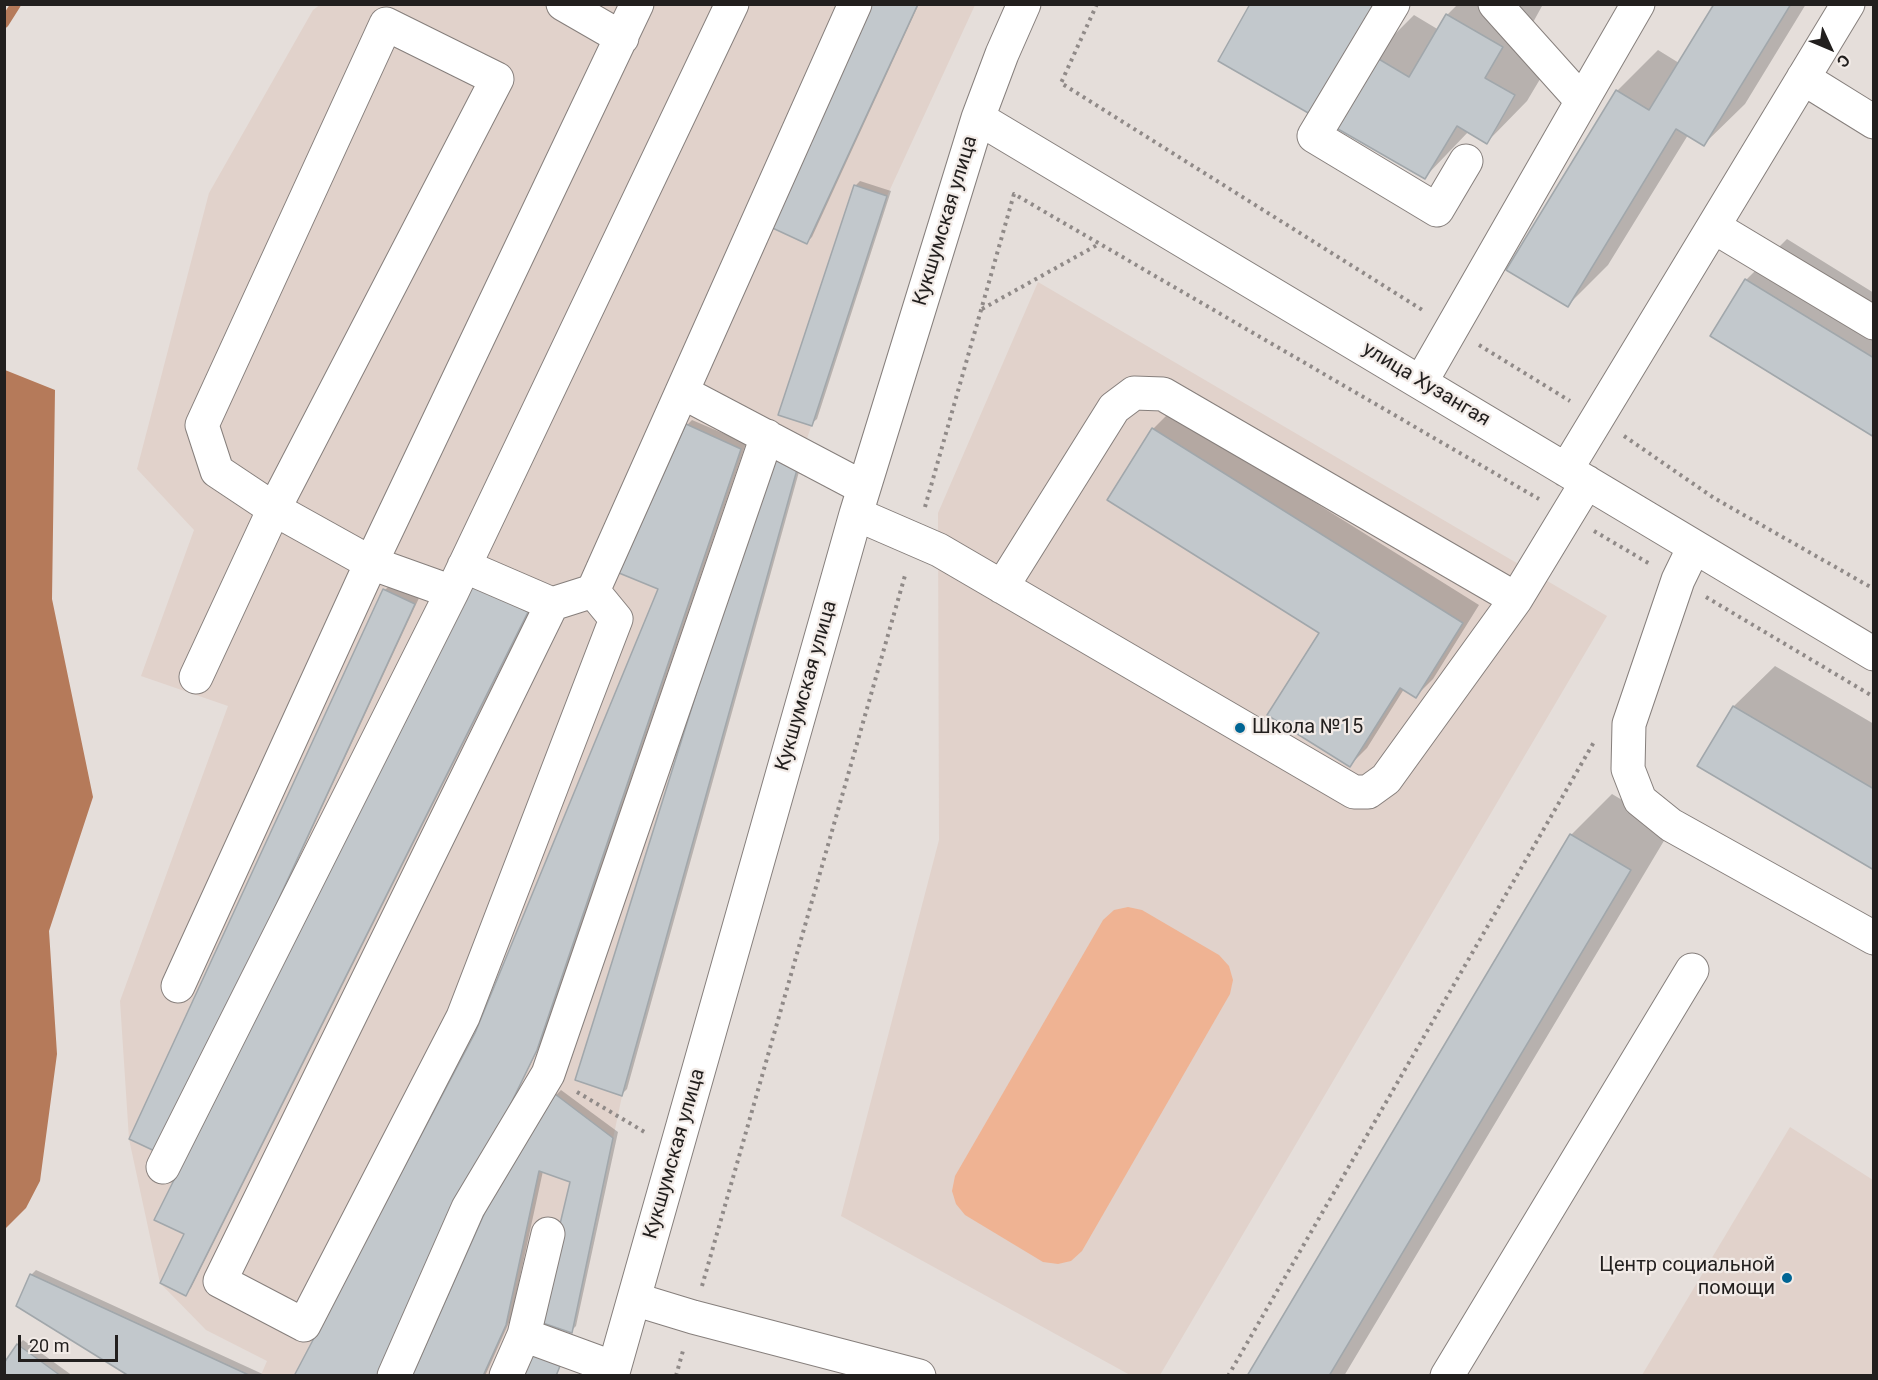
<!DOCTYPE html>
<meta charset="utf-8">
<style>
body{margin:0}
#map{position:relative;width:1878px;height:1380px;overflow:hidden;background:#e5deda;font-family:Roboto,sans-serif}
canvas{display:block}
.frame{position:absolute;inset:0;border:6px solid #221f1e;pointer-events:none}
.north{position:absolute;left:1800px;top:18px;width:60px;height:60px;-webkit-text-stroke:4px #f2ebe7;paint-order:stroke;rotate:134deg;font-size:16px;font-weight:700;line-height:24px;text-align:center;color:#221f1e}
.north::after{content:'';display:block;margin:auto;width:21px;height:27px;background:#221f1e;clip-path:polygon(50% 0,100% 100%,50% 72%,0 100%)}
.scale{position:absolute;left:18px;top:1335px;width:100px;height:27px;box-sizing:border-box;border:3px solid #221f1e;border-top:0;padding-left:8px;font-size:18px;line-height:21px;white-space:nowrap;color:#221f1e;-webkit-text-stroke:4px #f2ebe7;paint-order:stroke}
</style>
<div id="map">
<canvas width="1878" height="1380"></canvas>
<div class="frame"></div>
<div class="north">С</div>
<div class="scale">20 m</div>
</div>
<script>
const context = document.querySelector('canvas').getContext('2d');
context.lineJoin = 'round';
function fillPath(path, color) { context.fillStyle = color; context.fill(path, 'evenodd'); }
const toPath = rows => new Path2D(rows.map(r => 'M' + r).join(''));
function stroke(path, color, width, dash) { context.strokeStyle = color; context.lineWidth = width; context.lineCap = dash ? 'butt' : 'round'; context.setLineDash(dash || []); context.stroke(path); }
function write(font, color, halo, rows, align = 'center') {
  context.font = font + ' Roboto,sans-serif'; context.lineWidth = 4.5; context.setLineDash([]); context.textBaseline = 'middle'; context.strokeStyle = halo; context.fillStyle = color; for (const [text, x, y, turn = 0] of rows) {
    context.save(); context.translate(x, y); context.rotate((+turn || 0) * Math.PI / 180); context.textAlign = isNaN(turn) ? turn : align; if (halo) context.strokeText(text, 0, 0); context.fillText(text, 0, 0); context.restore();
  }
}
fillPath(toPath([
 [321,4,975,5,887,196,798,466,622,1096,572,1333,556,1375,261,1375,267,1361,206,1330,160,1283,129,1139,120,1001,228,706,141,676,194,530,137,469,209,193,313,10],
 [1038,282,1607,616,1160,1375,1130,1375,841,1216,939,840,938,513],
 [1790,1127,1873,1180,1873,1375,1642,1375]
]), '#e1d2cb');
fillPath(toPath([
 [1128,907,1142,910,1219,955,1229,966,1233,980,1230,994,1082,1251,1071,1261,1058,1264,1043,1262,965,1215,956,1204,952,1191,955,1176,1103,920,1114,910]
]), '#efb393');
fillPath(toPath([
 [5,370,55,390,52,599,93,797,49,931,57,1054,40,1181,26,1208,5,1229]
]), '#b57a5a');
fillPath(toPath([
 [870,4,919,4,812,237,807,242],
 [1458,4,1539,4,1542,6,1525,37,1555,54,1527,101,1487,142,1469,131,1425,177,1373,56,1414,15,1439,30,1447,15],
 [1715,4,1806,4,1745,104,1704,144,1688,135,1608,265,1568,305,1508,269,1617,91,1658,50,1679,63],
 [860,181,891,191,817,419,811,424,855,186],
 [1787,239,1874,293,1874,435,1746,280],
 [1170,412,1479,605,1433,679,1416,696,1404,689,1367,748,1350,765,1321,632,1153,429],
 [692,420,746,443,541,1043,379,1376,660,589,687,425],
 [772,456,802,461,627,1089,622,1094],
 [390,585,419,598,165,1147,131,1139,385,590],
 [473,585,532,607,191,1288,185,1294,186,1234],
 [1775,666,1874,724,1874,868,1699,765,1734,706],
 [1612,794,1671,829,1344,1376,1248,1376,1571,835],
 [561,1090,618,1132,576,1326,571,1331,571,1181,543,1171,511,1318,485,1376,414,1376,556,1095],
 [36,1270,267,1376,132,1376,31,1275],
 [23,1340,73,1376,4,1376,18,1345]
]), '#0003');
stroke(toPath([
 [4,23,16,4]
]), '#b57a5a', 10);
const building = toPath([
 [868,4,918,4,807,244,766,225,868,4],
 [1250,4,1374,4,1310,114,1218,61,1250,4],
 [1714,4,1791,4,1704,146,1676,129,1568,307,1506,270,1616,90,1649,110,1714,4],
 [1446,14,1503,47,1485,78,1515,95,1487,144,1457,126,1425,179,1331,125,1372,55,1409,77,1446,14],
 [854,185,887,196,812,426,778,415,854,185],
 [1745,279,1874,358,1874,437,1710,336,1745,279],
 [686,424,741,449,537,1050,378,1376,294,1376,475,1033,658,589,619,573,686,424],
 [1152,428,1463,623,1416,698,1400,688,1350,767,1267,715,1319,633,1107,500,1152,428],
 [771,455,798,466,622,1096,575,1080,771,455],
 [472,584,528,612,186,1296,160,1283,184,1234,154,1220,472,584],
 [383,589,415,604,161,1154,129,1139,383,589],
 [1733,706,1874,789,1874,870,1697,766,1733,706],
 [1570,834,1631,870,1329,1376,1247,1376,1570,834],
 [555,1094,613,1138,572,1333,537,1321,570,1182,539,1171,506,1325,483,1376,412,1376,485,1212,555,1094],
 [30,1274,251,1376,129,1376,16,1306,30,1274],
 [17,1344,61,1376,4,1376,4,1363,17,1344],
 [527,1352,560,1366,556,1376,517,1376,527,1352]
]);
fillPath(building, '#c2c8cc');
stroke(building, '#a1a7ab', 1.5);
const minor = toPath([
 [563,4,622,38],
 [1393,4,1314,136,1437,210,1466,161],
 [1803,78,1874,122],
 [1582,101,1638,4],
 [978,118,1874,654],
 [1714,227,1874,323],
 [1421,382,1582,101,1495,4],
 [682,392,864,488],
 [1566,470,1848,4],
 [856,514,939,550,1354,792,1368,792,1386,779,1516,599,1587,482],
 [1694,547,1678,580,1629,724,1628,769,1640,800,1671,825,1874,938],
 [464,566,552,604],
 [1002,587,1114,408,1134,393,1163,394,1516,599],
 [593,591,616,619,463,1017,304,1325,220,1281,552,604,593,591,855,4],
 [196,677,274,509,497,79,386,24,202,425,217,471,274,509,371,563,452,592],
 [178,986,371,563,637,4],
 [163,1167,452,592,732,4],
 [634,1299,693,1317,919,1376],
 [524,1335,614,1368],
 [394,1376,468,1208,548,1074,767,436],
 [506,1376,524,1335,548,1234],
 [612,1376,856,514,978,118,1002,54,1024,4],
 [1447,1376,1692,970]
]);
stroke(minor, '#867f7c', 35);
stroke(toPath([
 [1097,4,1061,83,1424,311],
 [982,309,1099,244],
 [1479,345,1570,401],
 [1624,436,1714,498,1874,589],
 [925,507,1014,194,1539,499],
 [1594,531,1650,564],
 [1706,597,1874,697],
 [577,1092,648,1134],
 [702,1286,906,572],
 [676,1376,684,1347],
 [1228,1376,1594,742]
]), '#908a88', 4, [3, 4.5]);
stroke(minor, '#fff', 33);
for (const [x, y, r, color] of [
 [1240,728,6,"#006594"],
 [1787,1278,6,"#006594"]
]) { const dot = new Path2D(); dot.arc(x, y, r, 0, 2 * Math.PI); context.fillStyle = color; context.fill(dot); stroke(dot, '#f2ebe7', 2); }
write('20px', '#221f1e', '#f2ebe7', [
 ["Кукшумская улица",946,221,-73],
 ["улица Хузангая",1426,385,31],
 ["Кукшумская улица",807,686,-74],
 ["Кукшумская улица",675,1154,-74]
]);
write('20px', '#221f1e', '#f2ebe7', [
 ["Школа №15",1252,728],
 ["Центр социальной",1775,1266,"right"],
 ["помощи",1775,1289,"right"]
], 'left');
</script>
